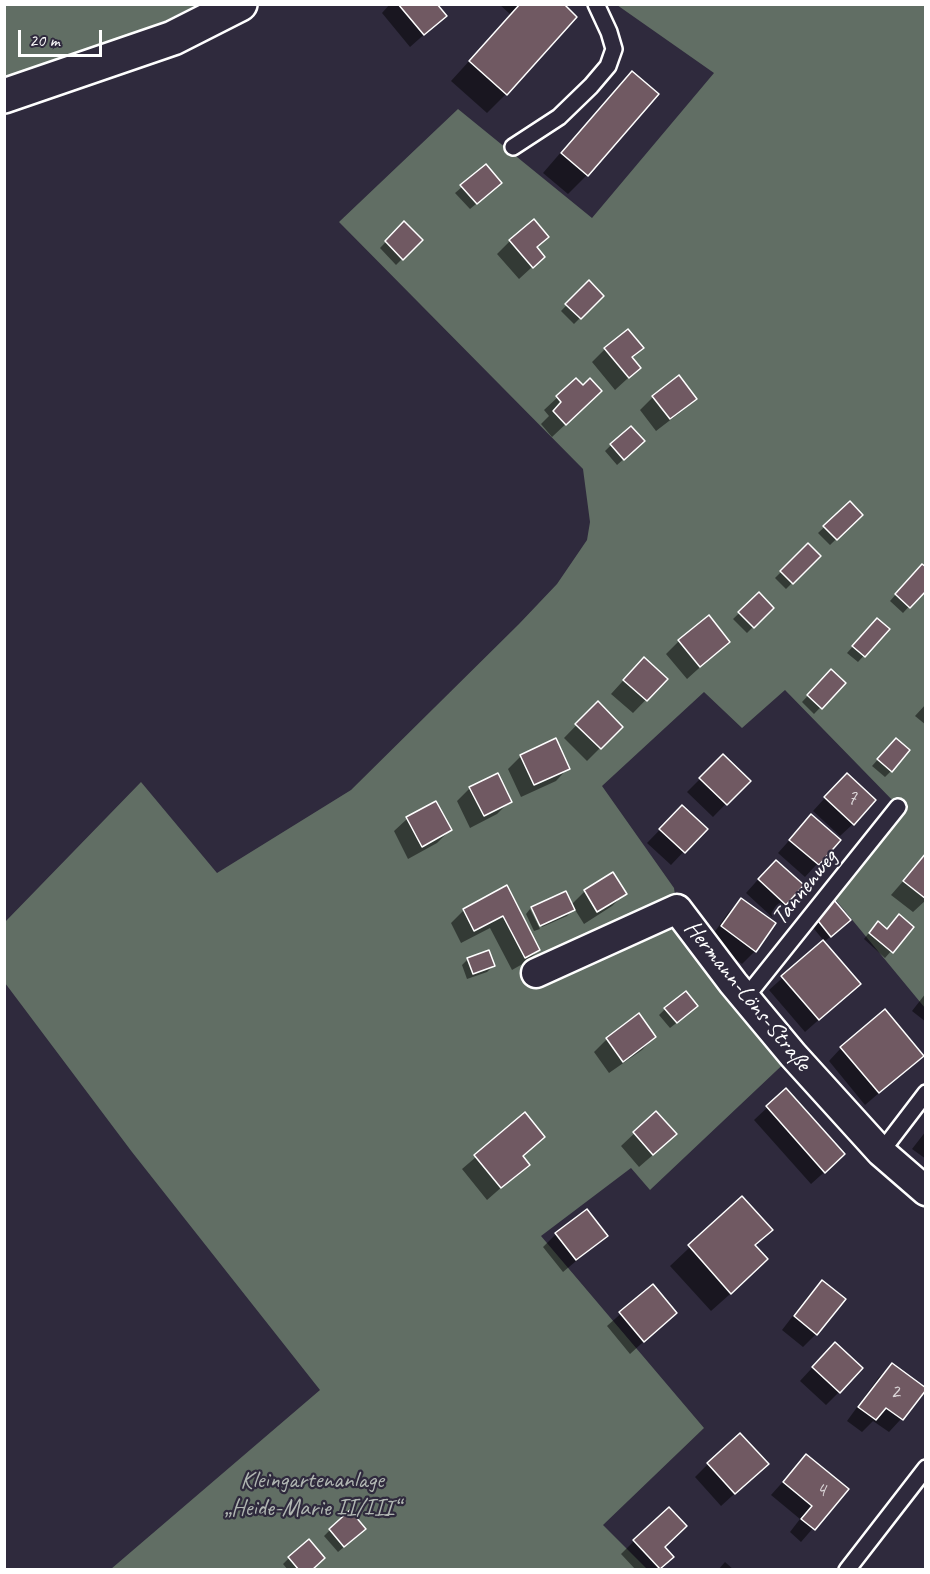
<!DOCTYPE html>
<meta charset="utf-8">
<style>
body{margin:0}
#map{position:relative;width:930px;height:1574px;overflow:hidden;background:#2f2a3d;font-family:Caveat,sans-serif}
canvas{display:block}
.frame{position:absolute;inset:0;border:6px solid #fff;pointer-events:none}
.scale{position:absolute;left:18px;top:30px;width:84px;height:27px;box-sizing:border-box;border:3px solid #fff;border-top:0;padding-left:8px;font-size:18px;line-height:21px;white-space:nowrap;color:#fff;-webkit-text-stroke:4px #2f2a3d;paint-order:stroke}
</style>
<div id="map">
<canvas width="930" height="1574"></canvas>
<div class="frame"></div>
<div class="scale">20 m</div>
</div>
<script>
const context = document.querySelector('canvas').getContext('2d');
context.lineJoin = 'round';
function fillPath(path, color) { context.fillStyle = color; context.fill(path, 'evenodd'); }
const toPath = rows => new Path2D(rows.map(r => 'M' + r).join(''));
function stroke(path, color, width, dash) { context.strokeStyle = color; context.lineWidth = width; context.lineCap = dash ? 'butt' : 'round'; context.setLineDash(dash || []); context.stroke(path); }
function write(font, color, halo, rows, align = 'center') {
  context.font = font + ' Caveat,sans-serif'; context.lineWidth = 4.5; context.setLineDash([]); context.textBaseline = 'middle'; context.strokeStyle = halo; context.fillStyle = color; for (const [text, x, y, turn = 0] of rows) {
    context.save(); context.translate(x, y); context.rotate((+turn || 0) * Math.PI / 180); context.textAlign = isNaN(turn) ? turn : align; if (halo) context.strokeText(text, 0, 0); context.fillText(text, 0, 0); context.restore();
  }
}
fillPath(toPath([
 [4,5,5,4,196,5,165,21,5,78],
 [617,5,925,5,925,1008,830,893,898,806,785,690,742,728,704,692,602,786,674,888,677,909,793,1055,650,1190,631,1168,541,1236,704,1428,603,1525,647,1569,111,1569,320,1390,132,1152,5,983,5,922,141,782,217,873,351,790,519,624,557,584,587,540,590,522,583,469,339,222,458,109,592,218,714,73]
]), '#616e64');
fillPath(toPath([
 [390,4,435,4,445,16,410,47,382,13],
 [499,4,562,4,506,94,487,113,451,81,511,15],
 [632,73,587,175,568,194,543,173,613,92],
 [462,187,494,189,470,209,455,193],
 [404,223,421,240,396,265,380,248],
 [547,237,536,248,543,257,519,279,497,254,510,241],
 [589,282,602,296,574,324,561,311],
 [642,348,631,358,639,368,615,390,592,362,605,349],
 [576,380,587,404,552,437,541,424,549,416,544,410],
 [653,397,695,399,682,411,656,431,640,410],
 [611,445,637,447,617,465,605,451],
 [850,503,861,515,830,545,818,533],
 [808,545,819,556,786,589,775,578],
 [916,572,926,588,903,613,890,601],
 [759,594,772,608,747,633,733,619],
 [871,626,888,629,858,662,847,653],
 [679,641,728,642,687,679,666,654],
 [831,671,844,683,814,714,802,702],
 [631,672,666,679,633,713,611,694],
 [598,703,621,727,587,761,564,738],
 [926,704,926,725,915,716],
 [890,746,891,771,885,777,872,766],
 [521,756,568,768,556,781,521,797,508,769],
 [723,756,748,781,713,817,687,792],
 [470,788,510,801,497,814,470,828,457,801],
 [834,788,853,824,840,836,813,811],
 [682,807,705,829,671,865,647,843],
 [811,816,839,840,805,877,778,853],
 [407,819,450,830,437,843,408,859,394,831],
 [926,855,926,900,913,912,891,895],
 [613,874,625,893,612,906,584,924,574,908,567,916,542,927,533,908,531,908,565,893,571,905,585,891],
 [763,874,785,904,772,917,746,893],
 [506,887,539,950,526,962,512,970,490,928,461,943,451,923,464,910],
 [741,900,755,951,742,964,709,940,728,913],
 [530,909,540,929,534,931,526,914],
 [816,918,843,926,824,942,859,984,805,1032,769,990,824,941,810,924],
 [912,927,885,958,864,939,872,929,887,930],
 [468,959,493,966,487,972,467,979,462,965],
 [926,993,926,1022,912,1011],
 [665,1009,690,1012,670,1028,659,1015],
 [639,1016,654,1037,642,1050,609,1073,594,1052,607,1039],
 [841,1048,922,1056,865,1105,829,1061],
 [786,1090,830,1167,811,1184,754,1120],
 [656,1113,662,1147,639,1167,621,1146],
 [525,1115,543,1137,522,1157,528,1164,487,1200,462,1169],
 [926,1131,926,1159,912,1149],
 [742,1198,771,1230,754,1246,747,1279,711,1311,670,1266],
 [556,1234,606,1236,563,1272,543,1247],
 [822,1282,816,1334,803,1347,782,1330,809,1295],
 [652,1286,675,1313,630,1354,607,1326],
 [822,1357,839,1392,826,1405,800,1381],
 [892,1365,924,1389,901,1419,889,1432,873,1421,862,1432,847,1421,879,1377],
 [806,1456,847,1489,801,1542,790,1532,800,1519,771,1495],
 [708,1464,754,1476,721,1506,695,1477],
 [330,1530,358,1535,338,1552,324,1536],
 [634,1541,663,1547,672,1557,660,1570,636,1570,621,1554],
 [289,1558,311,1570,288,1570,283,1564],
 [725,1562,734,1570,718,1570]
]), '#0007');
const building = toPath([
 [398,4,437,4,447,16,424,35,398,4],
 [520,4,564,4,577,17,507,95,469,61,520,4],
 [632,71,659,94,588,176,561,153,632,71],
 [486,164,502,183,477,204,460,185,486,164],
 [534,219,549,237,537,247,545,257,533,268,509,240,534,219],
 [404,221,423,240,403,260,385,241,404,221],
 [589,280,604,296,581,319,565,304,589,280],
 [628,329,644,348,632,357,641,368,629,378,604,348,628,329],
 [679,375,697,399,670,419,652,396,679,375],
 [576,378,583,385,590,378,602,391,566,425,553,411,561,402,556,396,576,378],
 [631,426,645,441,624,460,610,444,631,426],
 [850,501,863,515,837,540,823,526,850,501],
 [808,543,821,556,793,584,780,571,808,543],
 [922,564,926,567,926,591,910,608,895,594,922,564],
 [759,592,774,608,754,628,738,612,759,592],
 [709,615,730,642,700,667,678,640,709,615],
 [877,618,890,629,865,657,852,646,877,618],
 [644,657,668,679,647,701,623,680,644,657],
 [831,669,846,683,822,709,807,695,831,669],
 [598,701,623,727,601,749,575,724,598,701],
 [556,738,570,769,534,785,520,755,556,738],
 [896,738,910,750,892,772,877,759,896,738],
 [723,754,751,781,727,805,699,778,723,754],
 [498,773,512,802,484,816,469,787,498,773],
 [847,773,876,800,854,825,824,797,847,773],
 [436,801,452,830,422,847,406,817,436,801],
 [682,805,708,829,685,853,659,829,682,805],
 [811,814,841,840,819,865,789,840,811,814],
 [926,853,926,899,903,881,926,853],
 [776,860,804,885,786,905,758,879,776,860],
 [613,872,627,894,597,912,584,890,613,872],
 [507,885,540,950,525,958,503,916,474,931,463,909,507,885],
 [566,891,575,910,540,926,531,907,566,891],
 [741,898,776,923,756,952,721,926,741,898],
 [834,900,851,920,831,937,815,917,834,900],
 [899,914,914,927,893,953,869,933,878,921,887,929,899,914],
 [823,940,861,984,819,1020,781,976,823,940],
 [489,950,495,966,473,974,467,958,489,950],
 [686,991,698,1006,677,1023,664,1008,686,991],
 [885,1009,924,1056,879,1093,840,1047,885,1009],
 [639,1013,656,1037,623,1062,606,1038,639,1013],
 [786,1088,845,1154,825,1173,766,1106,786,1088],
 [656,1111,677,1134,653,1155,633,1132,656,1111],
 [525,1112,545,1137,523,1156,530,1165,501,1188,474,1155,525,1112],
 [742,1196,773,1230,755,1245,768,1259,731,1294,688,1245,742,1196],
 [587,1209,608,1236,576,1260,555,1233,587,1209],
 [822,1280,846,1299,817,1335,794,1316,822,1280],
 [653,1284,677,1313,644,1342,619,1312,653,1284],
 [835,1342,863,1368,840,1393,812,1367,835,1342],
 [892,1363,926,1388,926,1390,903,1420,886,1408,876,1420,858,1407,892,1363],
 [740,1433,769,1464,735,1494,707,1463,740,1433],
 [806,1454,849,1489,815,1530,801,1519,812,1506,783,1482,806,1454],
 [669,1507,687,1526,665,1547,674,1557,660,1569,633,1540,669,1507],
 [350,1510,366,1529,344,1547,329,1529,350,1510],
 [309,1539,325,1558,312,1570,299,1570,288,1557,309,1539]
]);
fillPath(building, '#705962');
stroke(building, '#fff', 1.5);
const service = toPath([
 [513,147,559,117,591,86,608,66,614,49,609,32,596,4],
 [746,997,898,807],
 [881,1152,926,1093],
 [847,1570,926,1468]
]);
const minor = toPath([
 [536,973,677,909,733,983,793,1055,881,1152,926,1191]
]);
const primary = toPath([
 [4,96,173,38,240,4]
]);
stroke(service, '#fff', 20);
stroke(minor, '#fff', 33);
stroke(primary, '#fff', 38);
stroke(service, '#2f2a3d', 15);
stroke(minor, '#2f2a3d', 28);
stroke(primary, '#2f2a3d', 33);
write('21px', '#dbd6d8', null, [
 ["7",852,798],
 ["2",895,1392],
 ["4",821,1490]
]);
write('24px', '#fff', '#2f2a3d', [
 ["Tannenweg",805,888,-51],
 ["Hermann-Löns-Straße",747,996,51]
]);
write('24px', '#b0b6b2', '#2f2a3d', [
 ["Kleingartenanlage",312,1481],
 ["„Heide-Marie II/III“",312,1509]
]);
</script>
